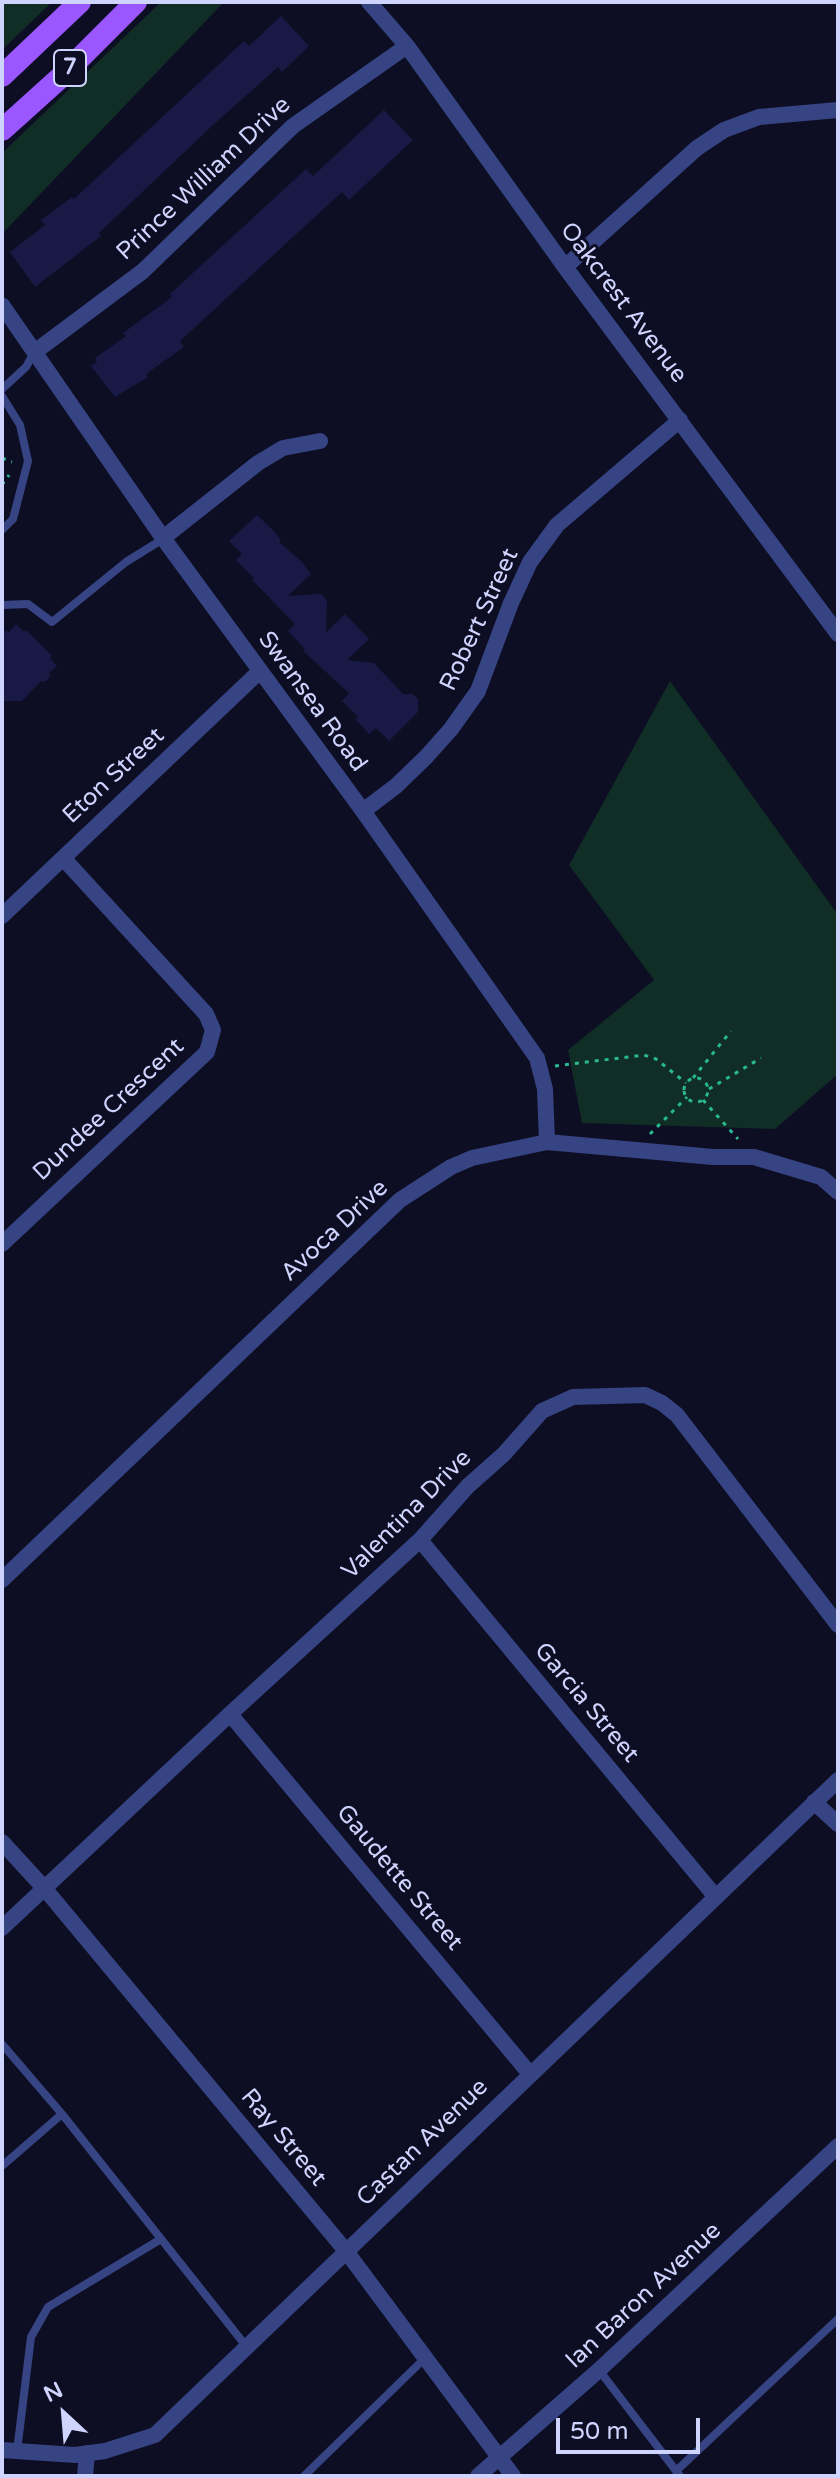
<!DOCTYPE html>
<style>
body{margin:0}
#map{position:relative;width:840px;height:2478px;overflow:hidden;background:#0d0e23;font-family:"Varela Round",sans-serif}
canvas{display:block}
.frame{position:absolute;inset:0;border:4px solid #cfd4ff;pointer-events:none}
.north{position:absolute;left:24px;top:2374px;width:80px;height:80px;-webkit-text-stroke:6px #0d0e23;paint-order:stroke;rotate:334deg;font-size:22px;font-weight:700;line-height:32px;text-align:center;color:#cfd4ff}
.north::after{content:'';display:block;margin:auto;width:28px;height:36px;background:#cfd4ff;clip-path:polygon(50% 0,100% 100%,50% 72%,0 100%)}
.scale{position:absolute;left:556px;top:2418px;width:144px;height:36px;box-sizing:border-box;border:4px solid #cfd4ff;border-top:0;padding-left:10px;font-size:24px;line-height:28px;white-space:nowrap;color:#cfd4ff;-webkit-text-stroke:6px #0d0e23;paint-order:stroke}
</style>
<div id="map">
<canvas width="840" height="2478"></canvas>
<div class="frame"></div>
<div class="north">N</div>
<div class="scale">50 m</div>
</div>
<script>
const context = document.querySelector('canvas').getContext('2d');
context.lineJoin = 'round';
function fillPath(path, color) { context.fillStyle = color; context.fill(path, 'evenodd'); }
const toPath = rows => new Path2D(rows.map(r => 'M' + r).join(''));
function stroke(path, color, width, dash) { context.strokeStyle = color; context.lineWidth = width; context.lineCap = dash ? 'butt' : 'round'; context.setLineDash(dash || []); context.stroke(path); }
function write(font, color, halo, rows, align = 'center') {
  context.font = font + ' "Varela Round",sans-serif'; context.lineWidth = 6; context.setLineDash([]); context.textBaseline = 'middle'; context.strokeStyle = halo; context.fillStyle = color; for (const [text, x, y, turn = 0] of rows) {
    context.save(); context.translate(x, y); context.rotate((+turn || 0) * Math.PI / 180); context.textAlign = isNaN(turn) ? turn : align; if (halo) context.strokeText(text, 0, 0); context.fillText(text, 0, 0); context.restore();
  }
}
fillPath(toPath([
 [2,2,52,2,2,50],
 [161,2,224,2,2,234,2,153],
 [670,681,838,915,838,1074,775,1129,582,1123,568,1050,654,980,569,865]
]), '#102d26');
fillPath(toPath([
 [281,16,309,46,282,72,278,67,212,126,99,233,101,236,35,287,10,252,45,225,41,220,72,197,74,199,244,41,249,46],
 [384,110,413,140,349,200,342,192,180,341,184,347,146,374,148,377,115,397,91,366,97,362,95,358,126,336,123,333,172,297,170,294,306,169,313,176],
 [257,515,273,530,281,540,279,542,301,561,311,574,288,596,321,594,327,600,326,632,345,614,369,639,347,660,374,663,403,694,412,694,418,699,418,712,389,741,376,728,369,734,355,719,358,717,342,701,349,693,303,651,305,649,288,631,295,624,252,580,254,578,236,560,242,554,229,541],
 [16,624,24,632,26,630,52,656,50,658,57,666,49,673,50,677,45,682,41,681,22,701,2,701,2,630,9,632]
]), '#181945');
stroke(toPath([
 [2,458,12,462],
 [2,485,9,475],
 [555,1066,644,1055,656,1059,686,1083],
 [693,1078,731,1031],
 '684 1090a12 12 0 1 1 24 0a12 12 0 1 1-24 0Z',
 [709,1089,761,1058],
 [703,1100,738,1139],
 [650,1134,687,1097]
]), '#29b890', 3, [4, 6]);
stroke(toPath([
 [2,389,26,367,35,351],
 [2,396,20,425,28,461,13,519,2,530],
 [2,605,28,604,52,622,126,562,163,539],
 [2,2044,62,2114,246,2346],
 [2,2166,62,2114],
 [599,2370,680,2476],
 [17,2451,31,2337,48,2307,161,2239],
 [676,2471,838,2319],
 [304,2476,425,2358]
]), '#364484', 8);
stroke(toPath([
 [369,2,407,46,565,267,838,634],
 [565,267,697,148,724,130,759,117,838,110],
 [2,305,163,538,363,811,537,1058,545,1089,547,1142],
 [36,351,143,271,293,126,407,46],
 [163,538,258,463,283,448,320,441],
 [363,811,396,786,426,757,451,729,478,691,511,603,530,562,557,525,680,420],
 [2,916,260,671],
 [2,1244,207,1052,213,1030,206,1014,63,858],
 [420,1540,715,1896],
 [2,1580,400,1200,451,1167,472,1158,547,1142,713,1157,754,1157,821,1177,838,1192],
 [230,1714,530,2074],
 [814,1802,838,1824],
 [2,1842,45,1889,346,2251,513,2476],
 [2,1928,230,1714,420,1540,468,1486,504,1454,542,1411,573,1397,645,1395,662,1403,677,1415,838,1625],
 [2,2450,75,2455,105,2451,155,2435,838,1780],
 [85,2476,87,2453],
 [478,2476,599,2370,838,2146]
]), '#364484', 16);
stroke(toPath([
 [2,76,80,2],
 [2,130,62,76,136,2]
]), '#9a56ff', 22);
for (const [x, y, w] of [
 [70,68,32]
]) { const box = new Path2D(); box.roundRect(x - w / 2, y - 18, w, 36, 6); context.fillStyle = '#0d0e23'; context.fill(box); stroke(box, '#cfd4ff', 2); }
write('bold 22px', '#cfd4ff', null, [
 ["7",70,68]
]);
write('24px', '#cfd4ff', '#0d0e23', [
 ["Prince William Drive",204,179,-43],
 ["Oakcrest Avenue",623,303,53],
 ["Robert Street",480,620,-65],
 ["Swansea Road",312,702,54],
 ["Eton Street",114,776,-43],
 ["Dundee Crescent",109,1110,-43],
 ["Avoca Drive",335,1231,-43],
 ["Valentina Drive",407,1515,-45],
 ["Garcia Street",586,1703,50],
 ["Gaudette Street",399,1878,50],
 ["Ray Street",283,2138,50],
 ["Castan Avenue",423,2143,-44],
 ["Ian Baron Avenue",644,2296,-43]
]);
</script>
